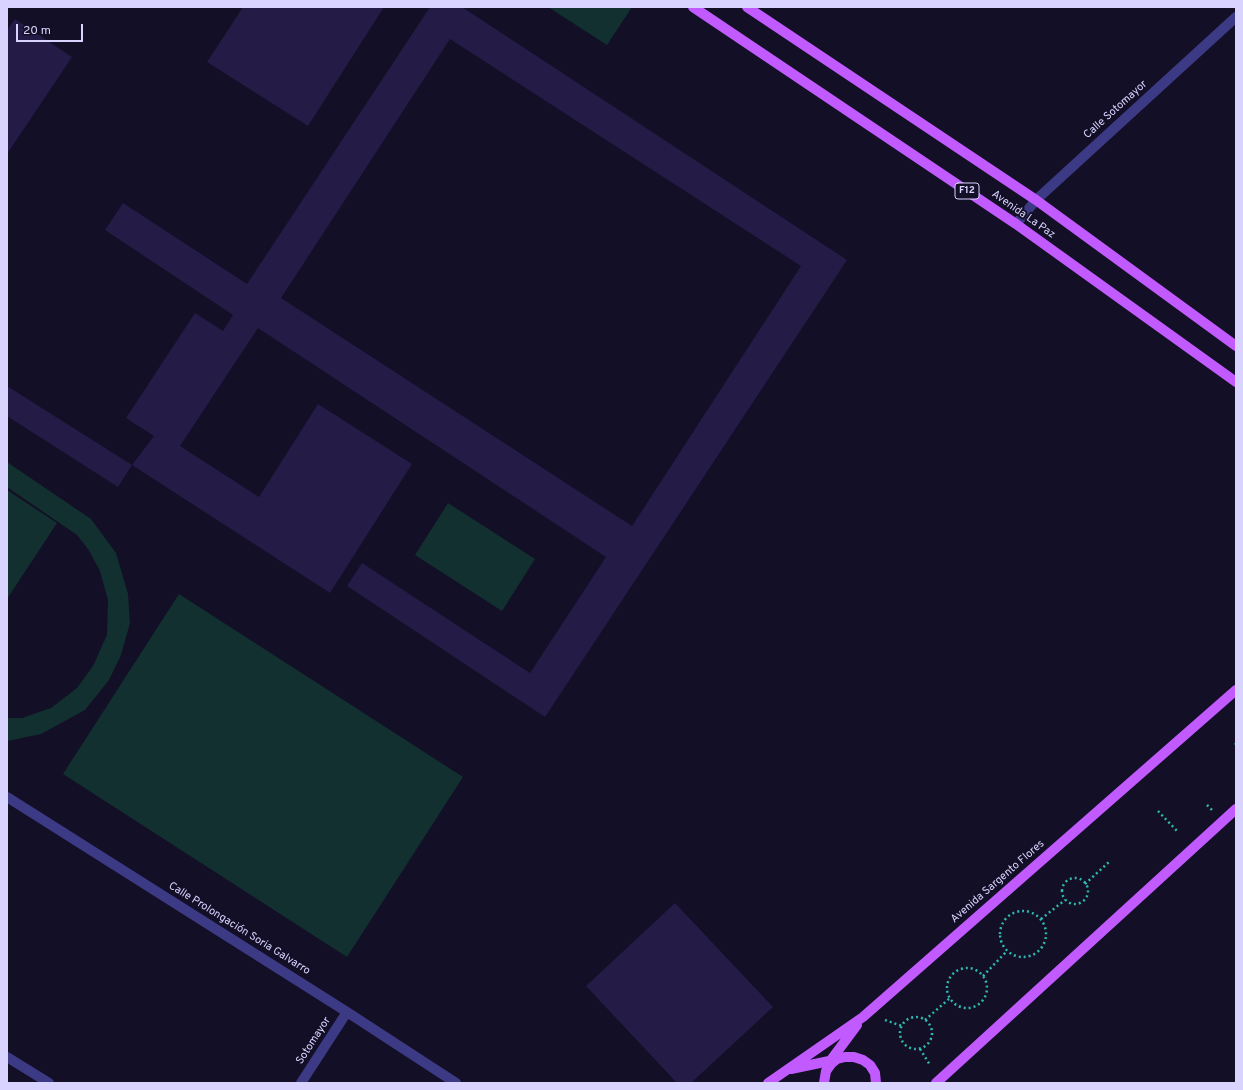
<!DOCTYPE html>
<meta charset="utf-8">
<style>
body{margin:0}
#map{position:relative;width:1243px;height:1090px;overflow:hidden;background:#130f26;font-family:Overpass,sans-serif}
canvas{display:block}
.frame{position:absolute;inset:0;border:8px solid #d9d4ff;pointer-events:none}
.scale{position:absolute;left:16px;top:24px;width:67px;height:18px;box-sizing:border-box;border:2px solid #d9d4ff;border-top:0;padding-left:5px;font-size:12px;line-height:14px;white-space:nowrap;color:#d9d4ff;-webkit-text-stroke:3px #130f26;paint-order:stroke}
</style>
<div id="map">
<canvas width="1243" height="1090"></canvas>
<div class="frame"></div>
<div class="scale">20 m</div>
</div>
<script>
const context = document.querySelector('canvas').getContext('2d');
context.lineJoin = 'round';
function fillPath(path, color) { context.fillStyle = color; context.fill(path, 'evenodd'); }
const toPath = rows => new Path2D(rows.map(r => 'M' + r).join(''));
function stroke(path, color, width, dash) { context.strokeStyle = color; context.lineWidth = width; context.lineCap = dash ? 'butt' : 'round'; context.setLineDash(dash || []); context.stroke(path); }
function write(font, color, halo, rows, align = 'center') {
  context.font = font + ' Overpass,sans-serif'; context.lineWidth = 4; context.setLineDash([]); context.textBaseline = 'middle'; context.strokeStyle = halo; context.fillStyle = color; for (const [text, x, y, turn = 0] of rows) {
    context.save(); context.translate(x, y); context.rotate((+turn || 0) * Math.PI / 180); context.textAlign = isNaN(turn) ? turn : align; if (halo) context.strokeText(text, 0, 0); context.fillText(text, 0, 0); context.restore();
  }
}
fillPath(toPath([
 [548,7,632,7,607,45],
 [7,462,91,519,116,553,128,594,130,623,121,655,109,680,85,710,41,734,7,741,7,718,22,718,51,708,77,688,93,666,107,635,108,600,100,571,88,549,77,535,7,487],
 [7,490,57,523,7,599],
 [448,503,535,559,502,611,415,555],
 [179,594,463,777,347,957,63,774]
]), '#12302f');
fillPath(toPath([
 [243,7,384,7,308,126,207,62],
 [430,7,462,7,847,260,545,717,347,586,362,563,530,673,606,557,258,328,180,446,259,497,318,404,412,464,330,593,132,465,154,436,126,418,195,313,223,331,233,315,105,230,123,203,247,284],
 [450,39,801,266,632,526,281,298],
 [15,19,72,57,7,154,7,30],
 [7,386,132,465,118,487,7,416],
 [675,903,773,1007,691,1083,677,1083,586,986]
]), '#241b47');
stroke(toPath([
 [1235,743,1236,744],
 [1207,805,1212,810],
 [1158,811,1178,832],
 '1062 891a13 13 0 1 1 26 0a13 13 0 1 1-26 0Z',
 [1085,884,1109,862],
 '1000 934a23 23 0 1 1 46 0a23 23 0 1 1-46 0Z',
 [1041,919,1065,900],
 '947 988a20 20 0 1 1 40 0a20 20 0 1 1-40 0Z',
 [983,976,1007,951],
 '900 1033a16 16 0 1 1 32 0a16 16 0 1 1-32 0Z',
 [885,1020,902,1026],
 [925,1020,950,998],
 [920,1049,930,1065]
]), '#2fb8b0', 2.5, [2, 3]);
stroke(toPath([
 [1016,224,1036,200,1236,17],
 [7,797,347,1012,456,1083],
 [7,1057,49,1083],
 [301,1083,347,1012]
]), '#3d3a85', 10);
stroke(toPath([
 [693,7,1016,224,1236,382],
 [747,7,1036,200,1236,346],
 [828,1064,857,1025],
 [791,1069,834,1060],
 [768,1083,863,1017,1236,690],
 [824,1083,826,1071,831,1064,837,1059,845,1057,854,1057,863,1060,870,1065,875,1073,876,1083],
 [936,1083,1236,809]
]), '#c25bff', 10);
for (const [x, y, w] of [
 [967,191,24]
]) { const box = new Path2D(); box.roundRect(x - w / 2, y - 8, w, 16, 3); context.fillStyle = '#130f26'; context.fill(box); stroke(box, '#d9d4ff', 1); }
write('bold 10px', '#d9d4ff', null, [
 ["F12",967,191]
]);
write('11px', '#d9d4ff', '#130f26', [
 ["Calle Sotomayor",1116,110,-42],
 ["Avenida La Paz",1023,215,35],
 ["Avenida Sargento Flores",998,882,-41],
 ["Calle Prolongación Soria Galvarro",239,929,32],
 ["Sotomayor",314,1041,-57]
]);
</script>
